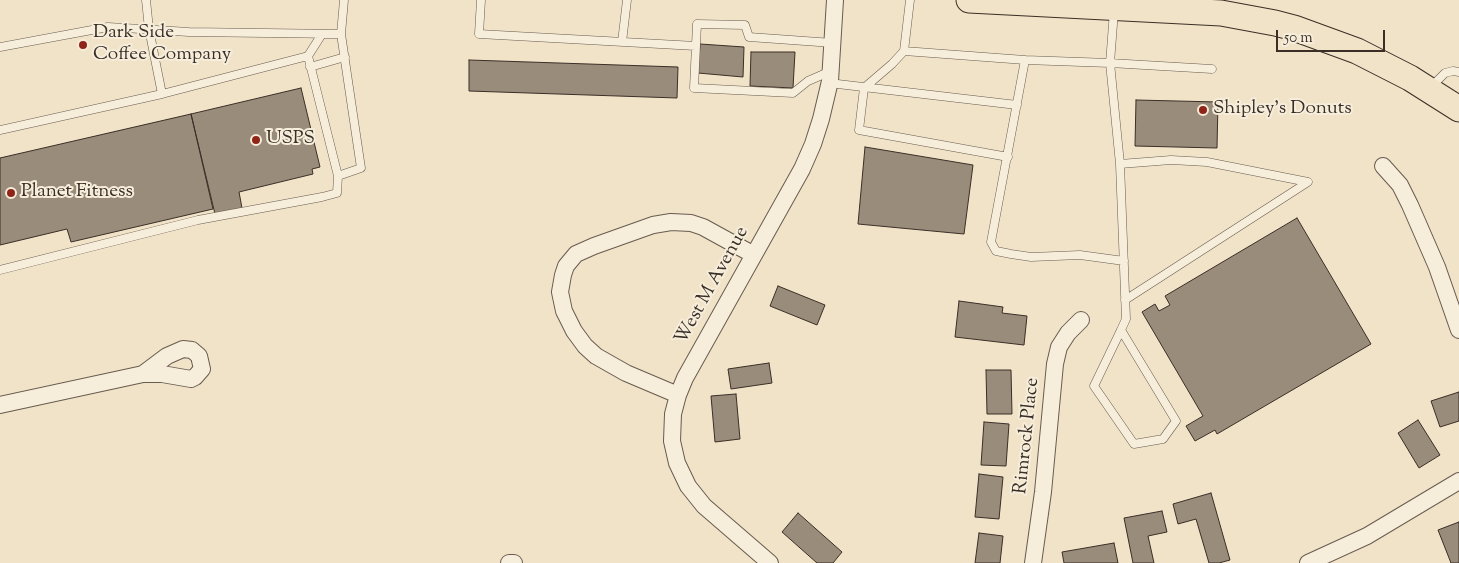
<!DOCTYPE html>
<style>
body{margin:0}
#map{position:relative;width:1459px;height:563px;overflow:hidden;background:#f1e3c7;font-family:"Sorts Mill Goudy",serif}
canvas{display:block}
.scale{position:absolute;left:1276px;top:30px;width:109px;height:22px;box-sizing:border-box;border:2px solid #3a2e27;border-top:0;padding-left:6px;font-size:15px;line-height:18px;white-space:nowrap;color:#3a2e27;-webkit-text-stroke:4px #f6eddb;paint-order:stroke}
</style>
<div id="map">
<canvas width="1459" height="563"></canvas>
<div class="scale">50 m</div>
</div>
<script>
const context = document.querySelector('canvas').getContext('2d');
context.lineJoin = 'round';
function fillPath(path, color) { context.fillStyle = color; context.fill(path, 'evenodd'); }
const toPath = rows => new Path2D(rows.map(r => 'M' + r).join(''));
function stroke(path, color, width, dash) { context.strokeStyle = color; context.lineWidth = width; context.lineCap = dash ? 'butt' : 'round'; context.setLineDash(dash || []); context.stroke(path); }
function write(font, color, halo, rows, align = 'center') {
  context.font = font + ' "Sorts Mill Goudy",serif'; context.lineWidth = 4; context.setLineDash([]); context.textBaseline = 'middle'; context.strokeStyle = halo; context.fillStyle = color; for (const [text, x, y, turn = 0] of rows) {
    context.save(); context.translate(x, y); context.rotate((+turn || 0) * Math.PI / 180); context.textAlign = isNaN(turn) ? turn : align; if (halo) context.strokeText(text, 0, 0); context.fillText(text, 0, 0); context.restore();
  }
}
const building = toPath([
 [700,44,744,47,743,77,698,73,700,44],
 [751,52,795,52,793,88,750,86,751,52],
 [469,60,678,67,677,98,469,91,469,60],
 [301,88,320,167,312,169,313,174,239,192,242,208,215,214,191,114,301,88],
 [1136,100,1218,102,1217,148,1135,146,1136,100],
 [191,114,213,209,71,242,67,229,0,245,0,158,191,114],
 [865,147,973,165,964,234,858,224,865,147],
 [1297,218,1371,344,1217,434,1215,430,1195,441,1186,426,1203,416,1142,312,1155,304,1159,311,1170,305,1165,296,1297,218],
 [778,286,825,305,817,325,770,306,778,286],
 [959,301,1003,307,1002,313,1027,316,1024,345,955,337,959,301],
 [769,363,772,383,731,389,728,369,769,363],
 [986,370,1011,370,1012,414,987,414,986,370],
 [1459,392,1459,421,1440,427,1431,401,1459,392],
 [736,394,740,439,715,442,711,396,736,394],
 [1418,420,1440,455,1419,468,1398,433,1418,420],
 [984,422,1009,424,1006,466,981,465,984,422],
 [979,474,1003,477,999,519,975,517,979,474],
 [1211,493,1230,560,1219,563,1209,563,1196,519,1178,524,1173,504,1211,493],
 [1162,511,1167,532,1148,536,1154,563,1133,563,1124,518,1162,511],
 [798,513,842,552,833,563,817,563,782,532,798,513],
 [1459,522,1459,563,1451,563,1438,530,1459,522],
 [979,533,1003,536,1000,563,975,563,979,533],
 [1114,543,1118,563,1064,563,1062,552,1114,543]
]);
fillPath(building, '#998c7a');
stroke(building, '#3a2e27', 1);
const service = toPath([
 [481,0,479,34,696,46],
 [910,0,904,51,892,64,864,88,859,130,1008,157],
 [622,42,627,0],
 [0,47,108,27,189,32,341,34,344,0],
 [904,51,1025,60,1110,63,1114,11],
 [308,56,322,34],
 [1025,60,991,242,996,251,1011,254,1031,257,1080,255,1124,261],
 [310,67,345,57],
 [831,71,808,81,793,93,694,88,697,24,745,25,749,37,833,43],
 [829,83,1017,105],
 [1432,86,1445,73,1453,71,1459,72],
 [162,94,308,56,338,176,361,168,341,34],
 [0,130,162,94,149,29,146,0],
 [1120,164,1171,160,1207,162,1308,182,1125,300],
 [0,270,198,220,322,197,337,193,338,176],
 [1121,330,1176,421,1163,439,1134,444,1094,386,1121,330,1126,319,1120,164,1110,63,1212,69]
]);
const minor = toPath([
 [1383,166,1400,185,1410,205,1437,267,1459,330],
 [183,349,192,350,199,356,202,369,195,377,191,379,162,374,143,374,167,356,183,349],
 [678,395,626,373,596,356,585,346,574,331,564,311,560,292,563,275,566,266,576,254,594,246,653,225,671,222,691,223,703,227,754,255],
 [0,405,143,374],
 [509,563,514,563],
 [770,563,704,506,688,486,677,463,672,441,673,414,678,395,685,378,802,169,813,144,821,119,830,81,835,0],
 [1033,563,1043,492,1055,364,1059,347,1068,333,1081,320],
 [1308,563,1367,536,1459,481]
]);
const primary = toPath([
 [969,0,1221,13,1275,23,1294,28,1357,51,1410,78,1459,109]
]);
stroke(service, '#685b4f', 9);
stroke(minor, '#685b4f', 18);
stroke(primary, '#3a2e27', 27);
stroke(service, '#f6eddb', 8);
stroke(minor, '#f6eddb', 16);
stroke(primary, '#f1e3c7', 25);
for (const [x, y, r, color] of [
 [83,45,5,"#8f2418"],
 [1203,110,5,"#8f2418"],
 [256,140,5,"#8f2418"],
 [11,193,5,"#8f2418"]
]) { const dot = new Path2D(); dot.arc(x, y, r, 0, 2 * Math.PI); context.fillStyle = color; context.fill(dot); stroke(dot, '#f6eddb', 2); }
write('19px', '#3a2e27', '#f6eddb', [
 ["Dark Side",93,34],
 ["Coffee Company",93,56],
 ["Shipley's Donuts",1213,110],
 ["USPS",266,140],
 ["Planet Fitness",21,193]
], 'left');
write('19px', '#3a2e27', '#f6eddb', [
 ["West M Avenue",713,286,-61],
 ["Rimrock Place",1028,436,-84]
]);
</script>
